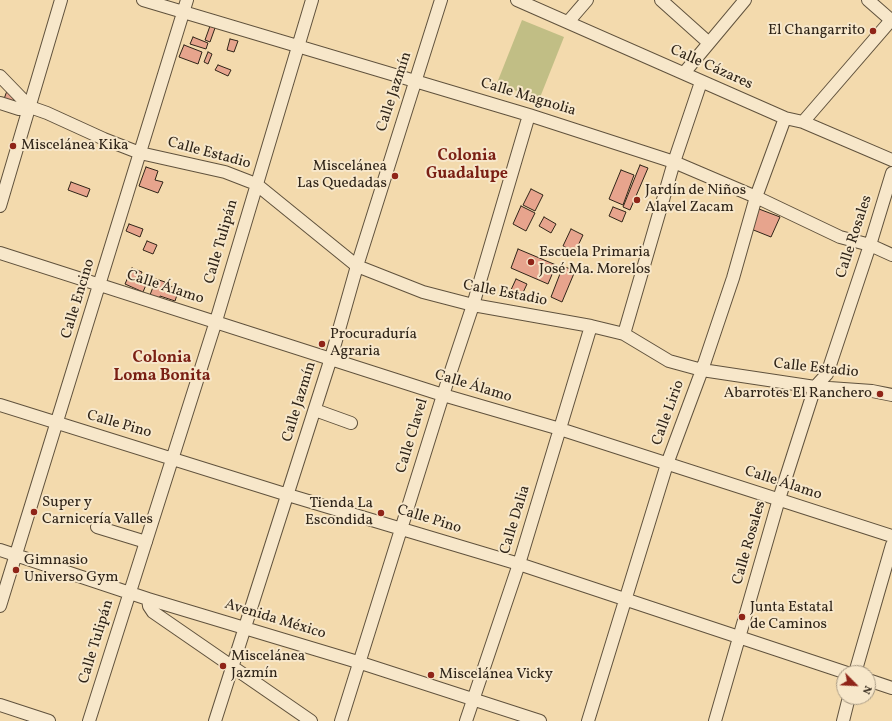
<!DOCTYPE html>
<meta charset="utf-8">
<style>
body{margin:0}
#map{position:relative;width:892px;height:721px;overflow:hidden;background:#f3daad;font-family:Vollkorn,serif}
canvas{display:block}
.north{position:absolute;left:836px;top:665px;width:40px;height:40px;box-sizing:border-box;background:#f7e7ca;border:1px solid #a79983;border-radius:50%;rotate:114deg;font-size:11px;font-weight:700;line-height:16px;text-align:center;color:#2f2418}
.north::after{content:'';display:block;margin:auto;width:14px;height:18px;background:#8f2418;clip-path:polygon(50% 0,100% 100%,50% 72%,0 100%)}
</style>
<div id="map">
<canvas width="892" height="721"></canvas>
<div class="north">N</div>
</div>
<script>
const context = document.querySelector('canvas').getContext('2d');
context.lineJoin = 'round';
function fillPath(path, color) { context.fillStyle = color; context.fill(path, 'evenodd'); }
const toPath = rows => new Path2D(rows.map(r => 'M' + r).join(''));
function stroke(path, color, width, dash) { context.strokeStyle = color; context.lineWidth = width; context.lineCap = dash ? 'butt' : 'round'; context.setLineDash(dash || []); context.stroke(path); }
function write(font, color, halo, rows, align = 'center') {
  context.font = font + ' Vollkorn,serif'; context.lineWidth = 4; context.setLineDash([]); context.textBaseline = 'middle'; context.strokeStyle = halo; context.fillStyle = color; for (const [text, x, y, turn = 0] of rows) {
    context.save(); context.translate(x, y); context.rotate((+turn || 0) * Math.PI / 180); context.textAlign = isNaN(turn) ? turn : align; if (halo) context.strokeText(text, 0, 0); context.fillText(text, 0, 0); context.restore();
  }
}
fillPath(toPath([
 [522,20,564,37,539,100,497,83]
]), '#c1be85');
const building = toPath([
 [210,26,215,28,210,42,205,40,210,26],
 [193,37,208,43,206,49,190,44,193,37],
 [230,39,238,41,234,52,227,50,230,39],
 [184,45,202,52,198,64,179,57,184,45],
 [208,52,212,54,208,64,204,62,208,52],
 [218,65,231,70,228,76,215,70,218,65],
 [8,88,19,105,4,99,8,88],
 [640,165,648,168,630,210,623,207,640,165],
 [146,167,158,171,155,180,163,182,158,193,139,186,146,167],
 [621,170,634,175,623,205,609,199,621,170],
 [71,182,90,189,87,197,68,190,71,182],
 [531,189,543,195,535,211,523,205,531,189],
 [521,206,535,213,526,231,513,224,521,206],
 [613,207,626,212,622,222,609,216,613,207],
 [759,209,780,217,771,237,751,229,759,209],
 [544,217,556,224,551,233,539,226,544,217],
 [129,224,143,229,140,237,126,231,129,224],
 [571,229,583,235,575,252,563,246,571,229],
 [147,241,157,245,153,254,143,250,147,241],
 [518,249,556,265,548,284,511,268,518,249],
 [563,266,575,271,562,302,551,297,563,266],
 [132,268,142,272,138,281,146,285,143,292,125,284,132,268],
 [156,279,165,282,162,288,166,289,167,285,179,289,175,301,160,296,159,299,150,295,156,279],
 [516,279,527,284,521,297,510,292,516,279]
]);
fillPath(building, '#e7a48d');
stroke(building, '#2f2418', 1);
const minor = toPath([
 [143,0,529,115,674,162,756,197,840,237,870,245,892,255],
 [517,0,785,118,803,122,892,160],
 [661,0,709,43],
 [868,0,892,21],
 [568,22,587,0],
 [684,73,745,0],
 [0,76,30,107],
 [0,103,19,109,30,107,47,113,104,139,140,153,225,172,256,184,357,266,423,292,473,305,591,326,624,334,669,361,702,370,815,387,872,391,892,395],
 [803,122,892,19],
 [0,206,61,0],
 [0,253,443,395,560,429,892,536],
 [624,334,674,162,701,82],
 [0,405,288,495,519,564,847,673],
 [315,410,351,423],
 [97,527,146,542],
 [0,550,148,599,361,663,540,721],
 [148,599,149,606,153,612,311,721],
 [0,606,187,0],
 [855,673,892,545],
 [868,680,892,688],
 [0,705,49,721],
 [89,721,216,321,312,0],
 [215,721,331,358,357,266,441,0],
 [341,721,443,395,473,305,529,115],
 [466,721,519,564,591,326],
 [588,721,667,464,702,370,733,278,756,197,785,118],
 [715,721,779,499,815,387,827,374,870,245,892,173],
 [843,721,849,697]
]);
stroke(minor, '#60523d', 14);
stroke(minor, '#f7e7ca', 12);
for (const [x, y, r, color] of [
 [873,31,4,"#8f2418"],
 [13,146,4,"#8f2418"],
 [395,176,4,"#8f2418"],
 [637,200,4,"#8f2418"],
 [531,262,4,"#8f2418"],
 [322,344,4,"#8f2418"],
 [880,394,4,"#8f2418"],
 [34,512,4,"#8f2418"],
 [381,513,4,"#8f2418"],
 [16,570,4,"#8f2418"],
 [742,617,4,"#8f2418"],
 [223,666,4,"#8f2418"],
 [431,675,4,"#8f2418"]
]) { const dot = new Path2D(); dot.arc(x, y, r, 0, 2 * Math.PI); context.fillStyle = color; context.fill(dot); stroke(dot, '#f7e7ca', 1.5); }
write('15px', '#2f2418', '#f7e7ca', [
 ["El Changarrito",865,31,"right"],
 ["Miscelánea Kika",21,146],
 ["Miscelánea",387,167,"right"],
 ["Las Quedadas",387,184,"right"],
 ["Jardín de Niños",645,191],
 ["Alavel Zacam",645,208],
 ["Escuela Primaria",539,253],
 ["José Ma. Morelos",539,270],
 ["Procuraduría",330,335],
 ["Agraria",330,352],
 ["Abarrotes El Ranchero",872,394,"right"],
 ["Super y",42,503],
 ["Carnicería Valles",42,520],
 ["Tienda La",373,504,"right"],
 ["Escondida",373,521,"right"],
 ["Gimnasio",24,561],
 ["Universo Gym",24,578],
 ["Junta Estatal",750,608],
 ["de Caminos",750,625],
 ["Miscelánea",231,657],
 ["Jazmín",231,674],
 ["Miscelánea Vicky",439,675]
], 'left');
write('15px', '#2f2418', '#f7e7ca', [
 ["Calle Cázares",711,68,24],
 ["Calle Jazmín",395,92,-72],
 ["Calle Magnolia",528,98,17],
 ["Calle Estadio",209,154,15],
 ["Calle Rosales",855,237,-72],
 ["Calle Tulipán",222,242,-74],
 ["Calle Álamo",165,288,18],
 ["Calle Estadio",505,294,11],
 ["Calle Encino",79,299,-73],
 ["Calle Estadio",816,369,6],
 ["Calle Álamo",473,387,17],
 ["Calle Jazmín",300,402,-73],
 ["Calle Lirio",669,413,-70],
 ["Calle Pino",119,425,16],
 ["Calle Clavel",413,436,-73],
 ["Calle Álamo",783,484,18],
 ["Calle Pino",429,520,17],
 ["Calle Dalia",516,520,-73],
 ["Calle Rosales",750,543,-74],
 ["Avenida México",275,620,17],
 ["Calle Tulipán",97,642,-73]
]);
write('bold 16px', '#7a1f14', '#f7e7ca', [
 ["Colonia",467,157],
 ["Guadalupe",467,175],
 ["Colonia",162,359],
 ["Loma Bonita",162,377]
]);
</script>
